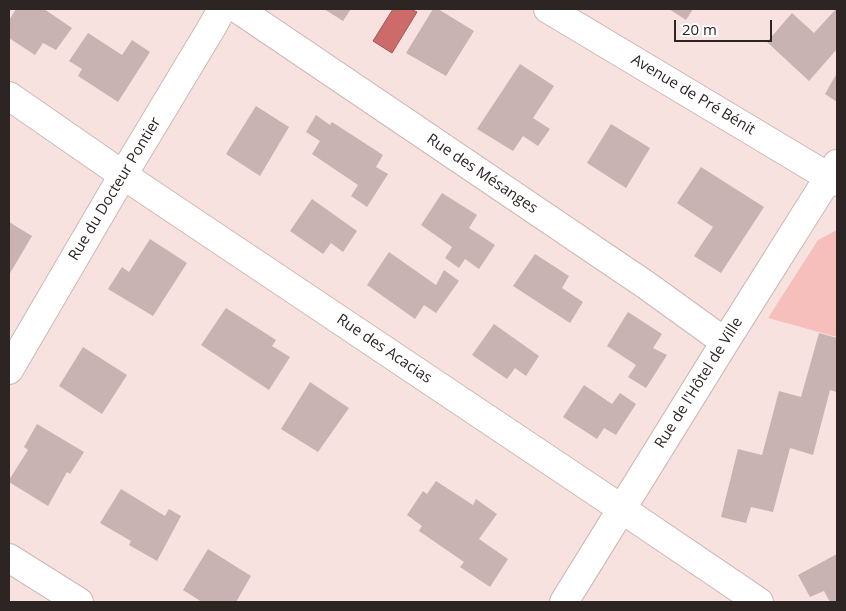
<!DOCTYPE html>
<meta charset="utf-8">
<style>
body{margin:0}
#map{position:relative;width:846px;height:611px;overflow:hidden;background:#f7e2e0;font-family:"Open Sans",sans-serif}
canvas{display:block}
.frame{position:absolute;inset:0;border:10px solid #2d2524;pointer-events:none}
.scale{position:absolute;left:674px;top:20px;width:98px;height:22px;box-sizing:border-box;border:2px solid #2d2524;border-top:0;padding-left:6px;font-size:15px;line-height:18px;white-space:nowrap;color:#2d2524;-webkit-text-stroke:4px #fff;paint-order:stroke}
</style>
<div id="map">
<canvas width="846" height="611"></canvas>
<div class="frame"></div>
<div class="scale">20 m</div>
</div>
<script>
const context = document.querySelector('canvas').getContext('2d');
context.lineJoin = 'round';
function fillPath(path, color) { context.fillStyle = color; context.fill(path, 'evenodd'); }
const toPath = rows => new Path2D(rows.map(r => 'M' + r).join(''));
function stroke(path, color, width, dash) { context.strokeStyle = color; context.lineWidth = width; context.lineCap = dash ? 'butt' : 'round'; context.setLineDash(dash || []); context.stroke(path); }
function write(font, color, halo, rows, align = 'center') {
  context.font = font + ' "Open Sans",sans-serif'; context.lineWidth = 4; context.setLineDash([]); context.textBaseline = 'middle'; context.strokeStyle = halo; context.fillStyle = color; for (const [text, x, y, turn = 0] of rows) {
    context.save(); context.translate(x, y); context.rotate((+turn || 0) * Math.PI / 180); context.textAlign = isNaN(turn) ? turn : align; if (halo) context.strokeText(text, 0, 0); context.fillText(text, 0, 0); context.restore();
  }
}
fillPath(toPath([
 [837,230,837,337,768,318,818,240]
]), '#f7bfbc');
const water = toPath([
 [393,9,411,9,417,12,392,53,373,41,393,9]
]);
fillPath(water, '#cd6b6a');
stroke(water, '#9d5655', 1);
fillPath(toPath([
 [16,9,44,9,72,28,56,50,43,43,35,55,9,38,9,20],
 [324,9,351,9,343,21],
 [433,9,438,9,474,31,446,76,406,53],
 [669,9,693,9,686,20],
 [836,9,837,9,837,49,809,81,767,42,792,13,814,33],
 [88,33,122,55,132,40,150,52,118,102,78,76,82,69,69,61],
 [520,64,554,86,533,118,550,129,538,146,523,136,513,151,477,129],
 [837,73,837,102,825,94],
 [256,106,289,127,260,176,226,154],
 [316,115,330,125,332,122,383,155,376,167,388,174,367,207,351,196,358,185,312,154,320,141,306,132],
 [611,124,650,148,626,188,587,163],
 [701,167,764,207,721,273,694,256,713,227,677,203],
 [442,193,477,215,469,228,495,245,479,269,465,259,459,268,445,258,452,247,421,225],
 [312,199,357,231,343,252,331,243,323,254,290,231],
 [9,222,32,236,9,275],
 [150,239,187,263,153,316,108,289,122,267,129,272],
 [389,252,436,285,444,270,459,281,436,313,424,305,415,319,367,285],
 [535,254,569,276,562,288,583,302,570,323,513,286],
 [226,308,276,340,272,346,290,357,269,390,201,345],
 [628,312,662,334,653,348,667,355,646,388,628,377,636,365,607,346],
 [494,324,539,356,526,376,515,368,507,379,472,355],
 [819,333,837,338,837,392,830,390,813,455,790,448,773,512,751,507,746,523,721,517,738,449,762,455,779,391,801,397],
 [83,347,127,375,102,414,59,386],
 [310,382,349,408,318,452,281,429],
 [584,385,612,404,620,393,636,404,616,435,604,428,597,439,563,417],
 [37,424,84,452,70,474,67,472,48,506,9,482,9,480,28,450,24,447],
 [436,481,473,505,476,499,497,514,479,539,508,559,490,587,460,567,464,562,419,531,422,526,407,515,423,491,427,494],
 [121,489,165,516,169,509,181,516,157,561,129,545,131,541,100,523],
 [208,549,251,576,236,602,202,602,183,590],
 [837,554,837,602,830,602,824,591,810,597,798,575]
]), '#c8b3b2');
const minor = toPath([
 [238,9,646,285,725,342],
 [548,9,837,182],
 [9,96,123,175,607,499,759,602],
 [9,370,123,175,212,27,222,9],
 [9,558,79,602],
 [564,602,725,342,837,164]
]);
stroke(minor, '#cdb8b6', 30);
stroke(minor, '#fff', 28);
write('15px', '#2d2524', '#fff', [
 ["Avenue de Pré Bénit",693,95,31],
 ["Rue des Mésanges",482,174,34],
 ["Rue du Docteur Pontier",115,189,-59],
 ["Rue des Acacias",384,349,34],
 ["Rue de l'Hôtel de Ville",699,383,-58]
]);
</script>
